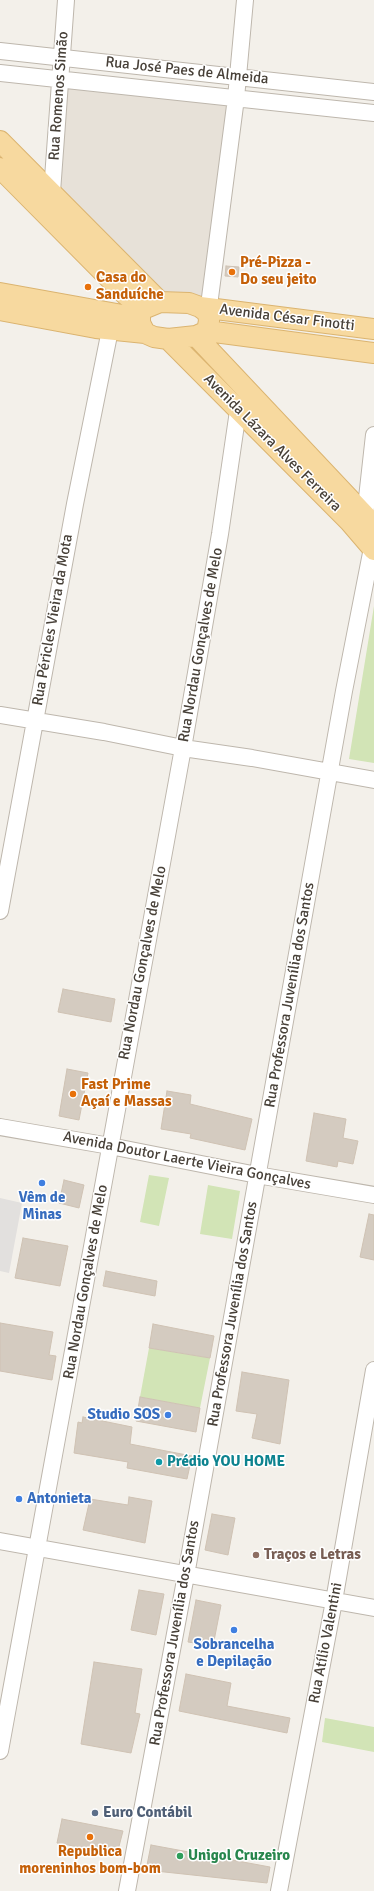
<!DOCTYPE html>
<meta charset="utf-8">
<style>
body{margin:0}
canvas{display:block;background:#f3f0ea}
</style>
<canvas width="374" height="1891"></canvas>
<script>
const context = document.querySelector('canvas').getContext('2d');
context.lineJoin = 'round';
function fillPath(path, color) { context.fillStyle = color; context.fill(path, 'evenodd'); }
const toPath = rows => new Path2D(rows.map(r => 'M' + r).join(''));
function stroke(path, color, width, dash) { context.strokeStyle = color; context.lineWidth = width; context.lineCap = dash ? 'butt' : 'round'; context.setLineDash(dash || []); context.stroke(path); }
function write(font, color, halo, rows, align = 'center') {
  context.font = font + ' Signika,sans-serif'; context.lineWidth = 3; context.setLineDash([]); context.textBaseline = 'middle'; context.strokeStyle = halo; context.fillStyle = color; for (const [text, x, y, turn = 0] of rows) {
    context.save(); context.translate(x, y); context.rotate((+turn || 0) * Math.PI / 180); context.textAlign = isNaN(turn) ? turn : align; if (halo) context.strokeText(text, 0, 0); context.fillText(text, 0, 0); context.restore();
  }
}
fillPath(toPath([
 [60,79,236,98,209,308,160,302,52,192]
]), '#e7e1d8');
fillPath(toPath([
 [374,606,374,763,349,759],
 [149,1175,169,1178,159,1226,140,1222],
 [208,1185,240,1191,232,1239,200,1234],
 [149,1348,210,1358,200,1408,140,1397],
 [325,1718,374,1727,374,1752,322,1742]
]), '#d2e4b6');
fillPath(toPath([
 [0,1198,22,1203,9,1273,0,1271]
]), '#e2e0de');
const building = toPath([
 [226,266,239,267,238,277,225,276,226,266],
 [63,989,115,999,111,1022,58,1012,63,989],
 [67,1069,88,1073,79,1120,59,1116,67,1069],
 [167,1091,191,1095,190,1104,252,1119,245,1150,190,1138,191,1134,161,1129,167,1091],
 [314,1113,346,1119,343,1138,358,1141,353,1164,338,1161,337,1167,306,1161,314,1113],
 [64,1180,84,1185,79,1208,59,1203,64,1180],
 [369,1214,374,1215,374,1260,360,1257,369,1214],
 [23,1238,68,1246,60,1286,15,1278,23,1238],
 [106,1271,157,1281,155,1296,103,1286,106,1271],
 [0,1323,53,1332,49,1355,56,1356,52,1380,0,1371,0,1323],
 [153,1324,214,1336,210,1358,149,1348,153,1324],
 [242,1372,289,1380,280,1444,252,1438,257,1414,236,1411,242,1372],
 [140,1397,200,1408,196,1432,136,1421,140,1397],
 [83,1417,132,1427,130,1444,192,1456,187,1479,127,1468,128,1462,74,1453,78,1422,82,1423,83,1417],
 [129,1497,152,1501,145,1543,83,1530,90,1499,128,1505,129,1497],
 [212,1514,235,1518,228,1555,205,1550,212,1514],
 [139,1590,164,1594,156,1635,131,1630,139,1590],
 [196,1600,221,1605,213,1646,188,1642,196,1600],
 [94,1662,142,1669,135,1713,140,1714,131,1753,81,1744,94,1662],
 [186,1674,231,1683,227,1706,290,1718,287,1733,179,1711,186,1674],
 [62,1819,123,1831,117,1854,57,1843,62,1819],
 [151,1845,270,1867,267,1883,146,1870,151,1845]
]);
fillPath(building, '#d4cbc0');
stroke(building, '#cfc2b3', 1);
const minor = toPath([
 [0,51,374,92],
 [0,73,374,113],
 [52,192,66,0],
 [208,313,236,98,245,0],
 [365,516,374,435],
 [0,715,104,732,183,748,252,758,374,780],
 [0,911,75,504,110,330],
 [0,1127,110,1146,257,1175,374,1195],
 [0,1541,374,1608],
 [0,1751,183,748,220,534,238,411],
 [127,1891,186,1575,344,691,372,548],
 [279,1891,334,1601,374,1370]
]);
const major = toPath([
 [0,141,160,302],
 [0,168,125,294,143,309],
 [0,293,139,318],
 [160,302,189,303,200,307,208,313,209,321,207,331,196,336,168,339,154,337,145,333,140,323,140,314,143,309,160,302],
 [200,307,374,329],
 [0,310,96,328,145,333],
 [207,331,374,353],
 [196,336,374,525],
 [168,339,350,522,374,550]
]);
stroke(minor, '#beb7ad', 18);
stroke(major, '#dbb470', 22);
stroke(minor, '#fff', 16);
stroke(major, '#f7d99f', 20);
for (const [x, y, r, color] of [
 [232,272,4,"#e8710a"],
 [88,287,4,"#e8710a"],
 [73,1094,4,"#e8710a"],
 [42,1183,4,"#3f7fe0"],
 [168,1415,4,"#3f7fe0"],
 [159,1462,4,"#0f9aa8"],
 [19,1499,4,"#3f7fe0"],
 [256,1555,4,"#8d6e63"],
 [234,1630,4,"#3f7fe0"],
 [95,1813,4,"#5c6f8a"],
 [90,1837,4,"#e8710a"],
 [180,1856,4,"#2e9e5b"]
]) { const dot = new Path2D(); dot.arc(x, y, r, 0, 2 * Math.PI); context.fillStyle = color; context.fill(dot); stroke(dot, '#fff', 1.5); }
write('15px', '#474038', '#fff', [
 ["Rua José Paes de Almeida",187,71,6],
 ["Rua Romenos Simão",59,96,-86],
 ["Avenida César Finotti",287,318,7],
 ["Avenida Lázara Alves Ferreira",272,443,45],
 ["Rua Péricles Vieira da Mota",53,620,-80],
 ["Rua Nordau Gonçalves de Melo",201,645,-80],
 ["Rua Nordau Gonçalves de Melo",143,963,-79],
 ["Rua Professora Juvenília dos Santos",290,995,-80],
 ["Avenida Doutor Laerte Vieira Gonçalves",187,1161,11],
 ["Rua Nordau Gonçalves de Melo",86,1282,-80],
 ["Rua Professora Juvenília dos Santos",233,1314,-80],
 ["Rua Professora Juvenília dos Santos",175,1633,-80],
 ["Rua Atílio Valentini",326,1643,-79]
]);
write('bold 15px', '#c56008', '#fff', [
 ["Pré-Pizza -",240,263],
 ["Do seu jeito",240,280],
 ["Casa do",96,278],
 ["Sanduíche",96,295],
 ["Fast Prime",81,1085],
 ["Açaí e Massas",81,1102],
 ["Republica",90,1852,"center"],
 ["moreninhos bom-bom",90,1869,"center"]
], 'left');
write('bold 15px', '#366cbe', '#fff', [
 ["Vêm de",42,1198],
 ["Minas",42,1215],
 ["Studio SOS",160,1415,"right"],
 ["Antonieta",27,1499,"left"],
 ["Sobrancelha",234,1645],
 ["e Depilação",234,1662]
]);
write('bold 15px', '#0d838f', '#fff', [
 ["Prédio YOU HOME",167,1462]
], 'left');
write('bold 15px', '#785e54', '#fff', [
 ["Traços e Letras",264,1555]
], 'left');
write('bold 15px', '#4e5e75', '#fff', [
 ["Euro Contábil",103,1813]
], 'left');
write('bold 15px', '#27864d', '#fff', [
 ["Unigol Cruzeiro",188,1856]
], 'left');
</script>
